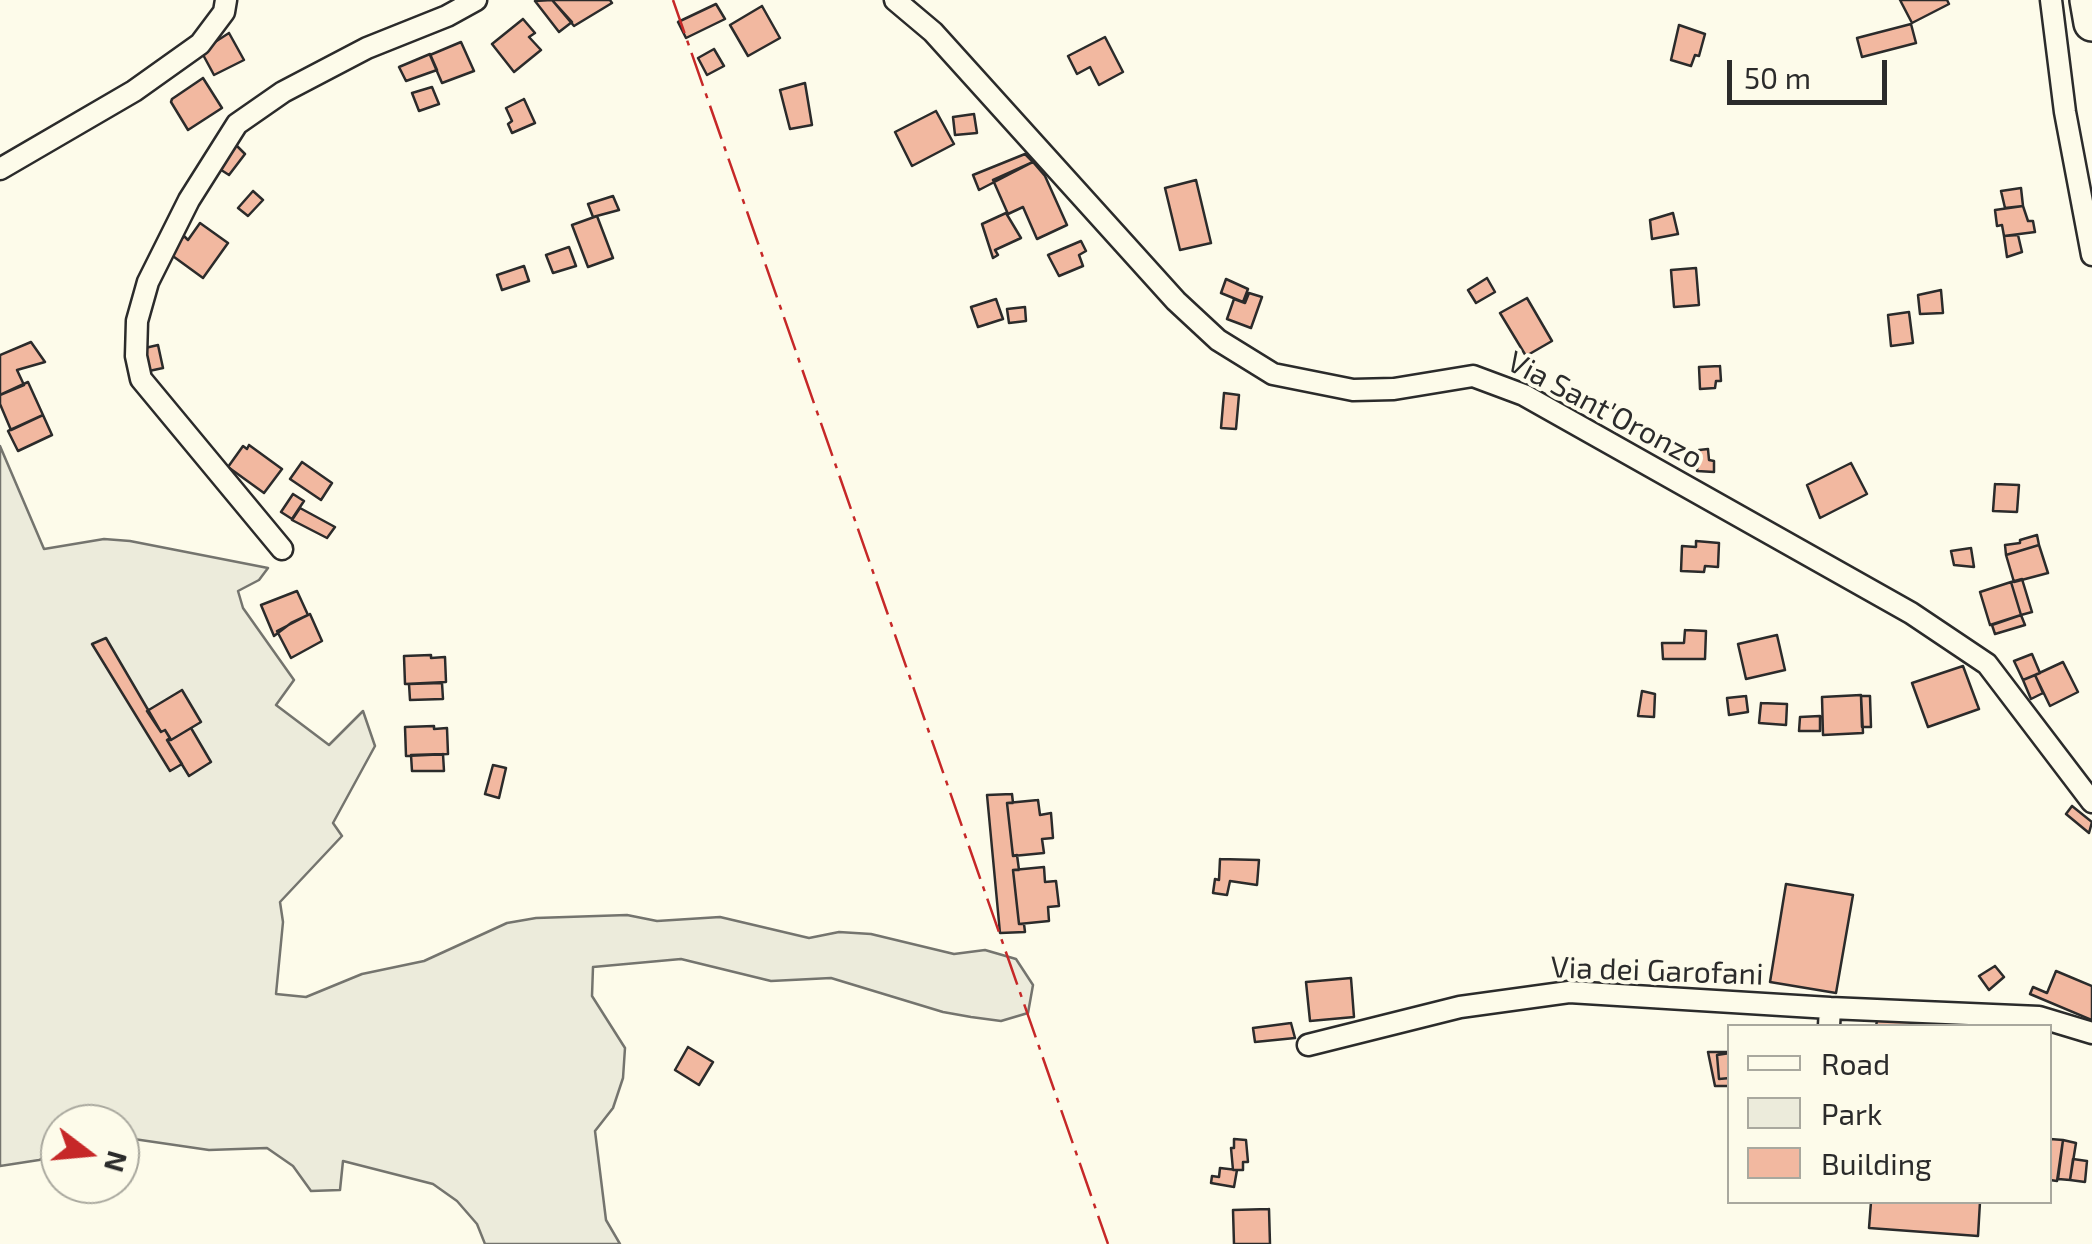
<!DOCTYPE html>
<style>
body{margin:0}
#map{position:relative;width:2092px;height:1244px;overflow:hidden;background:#fdfbea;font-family:"Exo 2",sans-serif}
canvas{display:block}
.legend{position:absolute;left:1727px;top:1024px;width:325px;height:180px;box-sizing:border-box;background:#fdfbea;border:2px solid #a9a89e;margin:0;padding:12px 18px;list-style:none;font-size:30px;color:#2b2b2b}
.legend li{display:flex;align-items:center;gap:20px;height:50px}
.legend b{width:50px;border:2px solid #a9a89e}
.north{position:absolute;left:40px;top:1104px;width:100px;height:100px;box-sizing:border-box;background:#fdfbea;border:2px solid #a9a89e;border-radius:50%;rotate:106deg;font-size:28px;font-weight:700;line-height:40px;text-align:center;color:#2b2b2b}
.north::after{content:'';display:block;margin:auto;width:35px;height:45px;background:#c62828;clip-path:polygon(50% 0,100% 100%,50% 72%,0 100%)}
.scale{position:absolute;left:1727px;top:60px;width:160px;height:45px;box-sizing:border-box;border:5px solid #2b2b2b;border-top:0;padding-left:12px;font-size:30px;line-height:35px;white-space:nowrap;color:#2b2b2b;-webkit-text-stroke:8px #fdfbea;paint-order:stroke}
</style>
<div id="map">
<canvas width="2092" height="1244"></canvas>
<ul class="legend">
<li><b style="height:12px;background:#fdfbea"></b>Road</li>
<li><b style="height:28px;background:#ecebdb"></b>Park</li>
<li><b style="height:28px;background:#f2b8a0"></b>Building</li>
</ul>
<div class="north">N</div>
<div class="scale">50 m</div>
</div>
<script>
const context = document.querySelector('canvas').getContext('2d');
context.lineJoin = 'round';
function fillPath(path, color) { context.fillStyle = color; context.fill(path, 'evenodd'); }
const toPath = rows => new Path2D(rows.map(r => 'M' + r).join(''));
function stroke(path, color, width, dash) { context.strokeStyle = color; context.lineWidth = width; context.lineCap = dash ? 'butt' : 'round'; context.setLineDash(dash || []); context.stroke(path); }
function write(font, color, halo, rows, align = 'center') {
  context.font = font + ' "Exo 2",sans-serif'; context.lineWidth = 8; context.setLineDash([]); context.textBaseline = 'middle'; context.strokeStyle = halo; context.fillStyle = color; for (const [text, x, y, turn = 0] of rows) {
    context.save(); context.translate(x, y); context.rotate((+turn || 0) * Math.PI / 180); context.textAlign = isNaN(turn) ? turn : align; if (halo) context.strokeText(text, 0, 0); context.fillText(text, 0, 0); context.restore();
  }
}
const green = toPath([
 [0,446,44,549,104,539,130,541,268,568,259,580,238,591,243,608,294,680,276,705,329,745,363,711,375,746,333,823,342,836,280,902,283,922,276,994,306,997,362,974,424,961,507,923,536,918,627,915,657,921,720,917,809,938,839,932,871,934,954,954,985,950,1016,959,1033,985,1028,1013,1001,1021,971,1017,943,1012,831,978,771,981,681,959,593,967,592,996,625,1048,623,1078,613,1108,595,1131,606,1220,620,1244,485,1244,477,1224,457,1201,433,1184,343,1161,340,1190,311,1191,293,1166,267,1148,209,1150,120,1137,120,1124,60,1124,60,1153,39,1160,0,1166,0,446]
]);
fillPath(green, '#ecebdb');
stroke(green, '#74746e', 2.5);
const building = toPath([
 [552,0,610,0,612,3,574,26,552,0],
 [552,0,572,22,559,32,535,1,552,0],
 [1900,0,1947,0,1949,4,1912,23,1900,0],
 [716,4,725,19,686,38,678,22,716,4],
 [762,6,780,38,748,56,730,25,762,6],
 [523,19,535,33,529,37,541,50,514,72,492,44,523,19],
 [1911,24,1916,43,1862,57,1857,38,1911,24],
 [1679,25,1705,34,1699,56,1695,55,1691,66,1671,60,1679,25],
 [229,33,244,60,214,75,201,51,229,33],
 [1105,37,1123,72,1099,85,1090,67,1077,74,1068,56,1105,37],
 [461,42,474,71,442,83,430,55,461,42],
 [714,49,724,66,707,75,698,58,714,49],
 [430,54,437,70,406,81,399,67,430,54],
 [203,78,222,108,188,130,171,102,172,99,203,78],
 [805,83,812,125,790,129,780,90,805,83],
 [432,87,439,104,419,111,412,93,432,87],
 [524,99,535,123,512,133,508,124,512,121,506,108,524,99],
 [936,111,954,144,912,166,895,132,936,111],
 [974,114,977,133,955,135,953,117,974,114],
 [231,140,245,154,229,175,215,166,231,140],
 [1025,154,1033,162,979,190,973,175,1025,154],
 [1033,162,1045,176,1067,225,1037,239,1023,207,1008,214,993,180,1033,162],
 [1196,180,1211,243,1180,250,1165,188,1196,180],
 [2021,188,2023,206,2005,208,2001,191,2021,188],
 [253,191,263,200,248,216,238,208,253,191],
 [613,196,619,210,593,217,588,204,613,196],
 [2023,206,2028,221,2033,221,2035,232,2004,236,2002,225,1997,226,1995,210,2023,206],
 [1006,213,1021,238,995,250,998,255,993,258,982,224,1006,213],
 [1673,213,1678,234,1652,239,1650,220,1673,213],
 [597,216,613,258,588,267,572,225,597,216],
 [200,223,228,243,203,278,170,254,184,236,188,240,200,223],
 [2018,235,2022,252,2007,257,2004,236,2018,235],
 [1081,241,1086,251,1079,255,1083,266,1059,276,1048,255,1081,241],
 [569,247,576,266,553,273,546,255,569,247],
 [524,266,529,281,502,290,497,275,524,266],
 [1696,268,1699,305,1674,307,1671,270,1696,268],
 [1487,278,1495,292,1476,303,1468,290,1487,278],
 [1226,279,1248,289,1243,302,1221,293,1226,279],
 [1941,290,1943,313,1920,314,1918,295,1941,290],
 [1249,293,1262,297,1251,328,1227,319,1234,299,1245,303,1249,293],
 [1527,298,1552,341,1526,356,1500,313,1527,298],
 [996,299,1003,319,978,327,971,307,996,299],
 [1025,307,1026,321,1009,323,1007,309,1025,307],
 [1909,312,1913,343,1891,346,1888,315,1909,312],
 [31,342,45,362,17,370,24,385,0,395,0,355,31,342],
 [158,345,163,368,149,371,145,348,158,345],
 [1720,366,1721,381,1716,381,1715,388,1700,389,1699,367,1720,366],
 [28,382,43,415,11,430,0,404,0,395,28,382],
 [1224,393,1239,395,1236,429,1221,428,1224,393],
 [43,415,52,435,18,451,8,431,43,415],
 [249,445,282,469,264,493,228,467,243,446,247,449,249,445],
 [1708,449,1709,460,1714,461,1714,472,1697,471,1699,450,1708,449],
 [302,462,332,483,321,500,290,479,302,462],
 [1851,463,1867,494,1820,518,1807,485,1851,463],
 [1995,484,2019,485,2017,512,1993,511,1995,484],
 [293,494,304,501,292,519,281,512,293,494],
 [300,508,335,527,327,538,292,520,300,508],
 [2037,535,2039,545,2006,555,2005,545,2020,543,2020,540,2037,535],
 [1696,541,1719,543,1718,567,1705,566,1704,572,1681,571,1682,546,1696,547,1696,541],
 [2039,545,2048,573,2014,582,2006,555,2039,545],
 [1971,548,1974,567,1954,565,1951,551,1971,548],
 [2022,579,2032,612,2021,615,2011,582,2022,579],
 [2011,582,2021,615,1990,625,1980,592,2011,582],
 [297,591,308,615,291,623,274,636,261,605,297,591],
 [310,614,322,641,291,658,277,631,310,614],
 [2021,615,2025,625,1995,634,1992,625,2021,615],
 [1685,630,1706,631,1705,659,1663,659,1662,643,1684,643,1685,630],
 [1777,635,1785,670,1746,679,1738,644,1777,635],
 [106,638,161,732,165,730,170,738,167,740,182,764,170,771,92,644,106,638],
 [2032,654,2040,673,2023,680,2014,661,2032,654],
 [431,655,431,658,445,657,446,682,405,684,404,656,431,655],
 [2063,662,2078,692,2050,706,2035,675,2063,662],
 [1963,666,1979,709,1928,727,1912,683,1963,666],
 [2035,675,2043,693,2031,699,2023,680,2035,675],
 [442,683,443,699,410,700,409,684,442,683],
 [182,690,201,722,171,740,165,730,161,732,147,711,182,690],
 [1642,691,1655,694,1654,717,1638,716,1642,691],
 [1861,695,1863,733,1823,735,1822,697,1861,695],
 [1746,696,1748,712,1729,715,1727,698,1746,696],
 [1861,696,1870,696,1871,727,1862,727,1861,696],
 [1761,703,1787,704,1786,725,1759,723,1761,703],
 [1820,716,1820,731,1799,731,1800,717,1820,716],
 [434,726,434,729,447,728,448,754,406,756,405,727,434,726],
 [191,728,211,762,189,776,167,740,171,740,191,728],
 [443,754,444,771,412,771,411,755,443,754],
 [493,765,506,768,499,798,485,794,493,765],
 [1012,794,1013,803,1007,803,1013,856,1017,855,1019,870,1013,870,1019,924,1024,924,1025,932,1000,933,987,795,1012,794],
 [1038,800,1040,815,1051,813,1053,838,1042,839,1044,853,1013,856,1007,803,1038,800],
 [2072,806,2092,822,2089,833,2066,814,2072,806],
 [1220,859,1259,860,1257,885,1230,881,1227,895,1213,893,1215,879,1219,880,1220,859],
 [1044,867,1045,882,1056,881,1059,906,1048,907,1049,921,1019,924,1013,870,1044,867],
 [1786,884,1853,895,1836,993,1770,982,1786,884],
 [1995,966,2004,977,1989,990,1979,976,1995,966],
 [2056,971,2092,986,2092,1020,2030,994,2033,987,2047,993,2056,971],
 [1351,978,1354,1017,1310,1021,1306,982,1351,978],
 [1878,1016,1936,1026,1876,1026,1878,1016],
 [1291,1023,1295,1038,1255,1042,1253,1028,1291,1023],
 [688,1047,713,1062,699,1085,675,1070,688,1047],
 [1708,1052,1730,1052,1717,1055,1719,1079,1730,1078,1730,1086,1715,1086,1708,1052],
 [1730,1053,1730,1078,1719,1079,1717,1055,1730,1053],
 [1234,1139,1246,1140,1248,1162,1243,1162,1243,1170,1233,1170,1231,1148,1234,1148,1234,1139],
 [2050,1139,2063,1140,2057,1181,2050,1180,2050,1139],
 [2063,1140,2076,1143,2070,1180,2058,1179,2063,1140],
 [2073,1159,2087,1161,2085,1182,2070,1180,2073,1159],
 [1220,1168,1237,1170,1234,1187,1211,1183,1212,1176,1219,1177,1220,1168],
 [1871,1202,1980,1202,1978,1236,1869,1228,1871,1202],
 [1269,1209,1270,1244,1234,1244,1233,1210,1269,1209]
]);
fillPath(building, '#f2b8a0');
stroke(building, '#2b2b2b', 2.5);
const minor = toPath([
 [895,0,933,32,1176,301,1218,340,1273,374,1353,390,1394,389,1473,376,1524,395,1911,613,1987,664,2092,802],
 [2051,0,2065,112,2092,255],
 [0,169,134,91,200,44,224,12,226,0],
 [282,549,141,379,136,356,137,321,148,282,189,200,237,124,283,92,367,48,447,16,476,0],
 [1829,1026,1830,1008,2039,1017,2092,1033],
 [1308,1045,1460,1007,1569,992,1830,1008]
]);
const motorway = toPath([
 [2088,0,2092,23]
]);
stroke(minor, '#2b2b2b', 25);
stroke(motorway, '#2b2b2b', 40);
stroke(minor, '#fdfbea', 20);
stroke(motorway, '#fdfbea', 35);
stroke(toPath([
 [673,0,1108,1244]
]), '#c62828', 2.5, [35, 8, 5, 8]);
write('30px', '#2b2b2b', '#fdfbea', [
 ["Via Sant'Oronzo",1605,410,28],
 ["Via dei Garofani",1657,971,2]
]);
</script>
